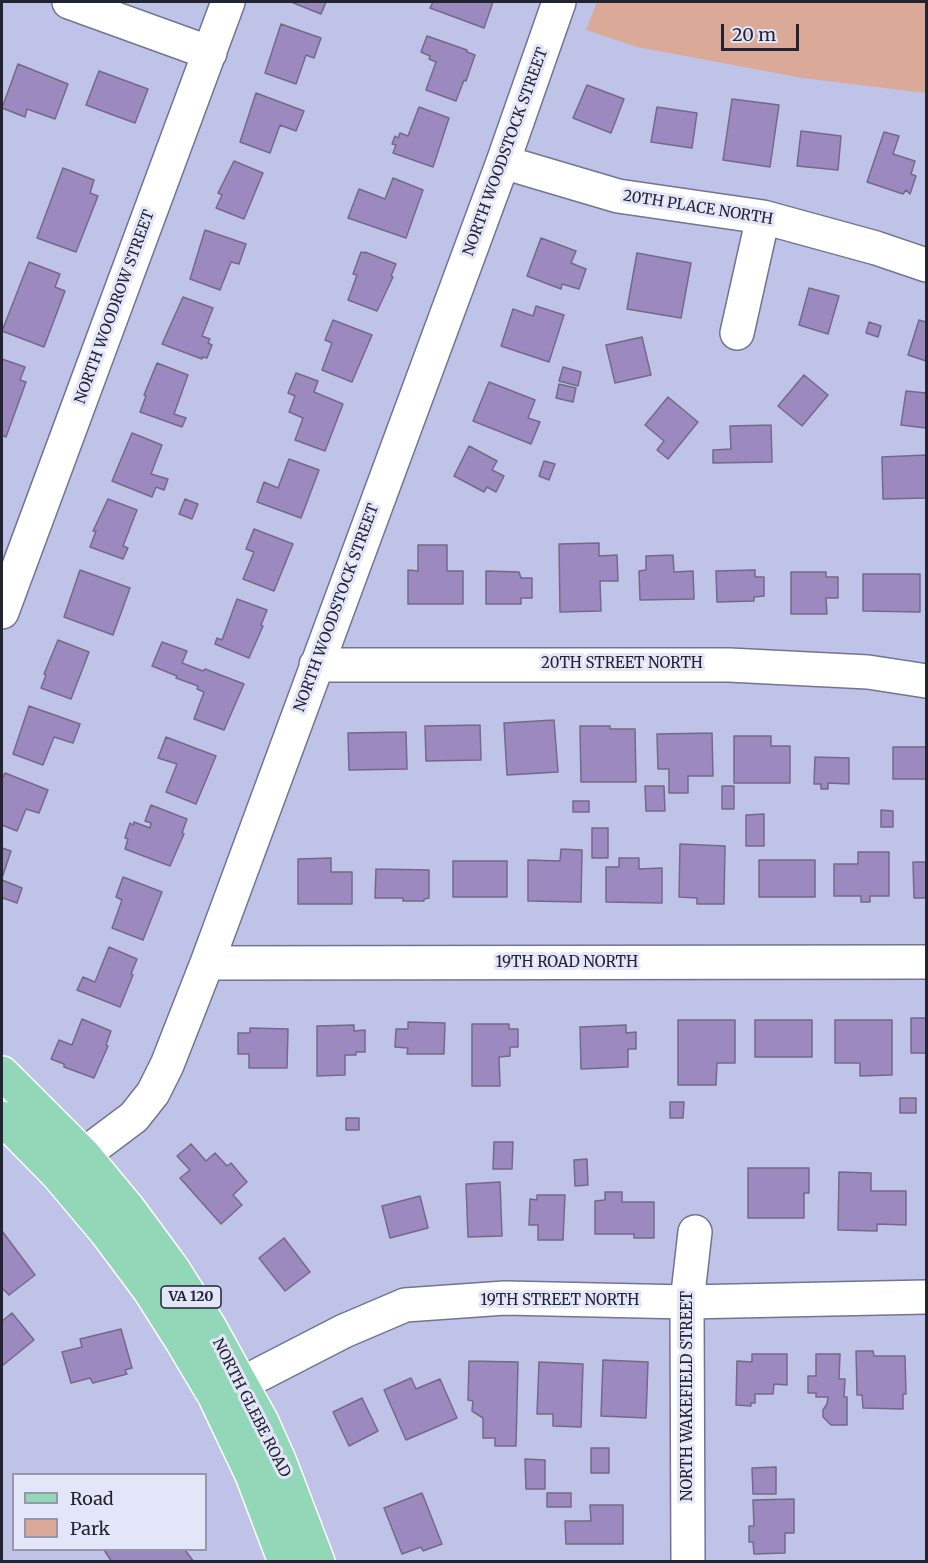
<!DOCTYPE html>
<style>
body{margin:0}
#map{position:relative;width:928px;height:1563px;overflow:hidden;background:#bfc3e7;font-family:Merriweather,serif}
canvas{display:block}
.frame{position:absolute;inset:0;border:3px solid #232432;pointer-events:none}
.legend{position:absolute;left:12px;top:1473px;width:195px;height:78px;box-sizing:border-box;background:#e3e5f8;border:2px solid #9698a9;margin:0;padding:8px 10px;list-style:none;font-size:18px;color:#232432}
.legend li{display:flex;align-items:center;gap:12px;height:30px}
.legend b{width:30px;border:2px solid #9698a9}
.scale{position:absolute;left:721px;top:24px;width:78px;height:27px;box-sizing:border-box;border:3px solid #232432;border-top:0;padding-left:8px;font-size:18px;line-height:21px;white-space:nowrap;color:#232432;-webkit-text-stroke:4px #e3e5f8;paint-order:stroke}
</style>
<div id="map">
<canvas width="928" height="1563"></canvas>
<div class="frame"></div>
<ul class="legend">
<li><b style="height:8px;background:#91d7b8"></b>Road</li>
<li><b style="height:16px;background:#daa997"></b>Park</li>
</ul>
<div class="scale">20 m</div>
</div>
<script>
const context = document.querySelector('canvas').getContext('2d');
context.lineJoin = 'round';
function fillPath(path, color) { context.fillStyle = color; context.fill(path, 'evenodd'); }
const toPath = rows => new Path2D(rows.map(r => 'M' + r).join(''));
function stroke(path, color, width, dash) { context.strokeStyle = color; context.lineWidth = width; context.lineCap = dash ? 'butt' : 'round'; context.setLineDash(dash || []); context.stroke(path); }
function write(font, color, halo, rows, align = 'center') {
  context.font = font + ' Merriweather,serif'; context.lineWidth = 6; context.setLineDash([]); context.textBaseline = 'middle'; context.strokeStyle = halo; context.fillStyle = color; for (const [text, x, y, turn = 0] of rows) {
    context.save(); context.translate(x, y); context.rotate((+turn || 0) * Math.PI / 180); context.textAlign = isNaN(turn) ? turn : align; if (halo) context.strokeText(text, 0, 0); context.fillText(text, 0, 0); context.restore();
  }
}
fillPath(toPath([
 [597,2,926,2,926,93,803,78,637,47,586,30]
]), '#daa997');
const building = toPath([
 [291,2,326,2,321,14,291,2],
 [433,2,493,2,484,28,430,8,433,2],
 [281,24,321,38,314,58,306,55,296,84,265,73,281,24],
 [427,36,467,50,467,52,475,55,466,81,464,80,456,101,426,90,436,62,429,59,430,56,421,52,427,36],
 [18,64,68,84,55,119,27,109,25,117,2,108,18,64],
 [99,71,148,89,135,123,86,105,99,71],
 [587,85,624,99,611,133,573,118,587,85],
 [256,93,304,111,296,131,280,125,270,153,240,142,256,93],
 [732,99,779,105,770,167,723,160,732,99],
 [419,107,449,118,433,167,393,153,396,145,392,144,395,136,398,138,400,133,408,136,419,107],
 [657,107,697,113,692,148,651,142,657,107],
 [801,131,841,136,838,170,797,166,801,131],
 [884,132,899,136,893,154,915,161,911,174,916,176,910,194,906,190,903,194,867,182,884,132],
 [234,161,263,173,244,219,216,208,222,195,218,193,234,161],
 [63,168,94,180,90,193,98,196,76,252,37,238,63,168],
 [393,178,423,190,406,238,348,218,359,189,385,199,393,178],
 [205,230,246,244,239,264,231,262,220,290,190,279,205,230],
 [541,238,576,251,571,263,586,269,579,289,562,284,561,289,527,276,541,238],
 [361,252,365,253,365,252,396,264,391,276,393,277,377,311,348,300,357,275,353,274,361,252],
 [637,253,691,263,681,318,627,309,637,253],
 [29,262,60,274,55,287,65,291,44,347,2,331,29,262],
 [809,288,839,296,828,334,799,325,809,288],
 [183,297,213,308,202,336,210,339,208,343,212,345,207,358,202,357,202,359,162,344,183,297],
 [536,306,564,315,549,362,501,346,513,309,533,316,536,306],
 [333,320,372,335,352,382,322,370,332,343,325,340,333,320],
 [919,320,926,322,926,361,908,355,919,320],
 [869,322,881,326,878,337,866,333,869,322],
 [642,337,651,375,615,383,606,345,642,337],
 [2,359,25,367,20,380,26,382,6,437,2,435,2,359],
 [157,363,188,375,174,414,186,418,182,427,140,412,146,396,144,395,157,363],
 [563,367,581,372,578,386,559,381,563,367],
 [296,373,318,381,314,392,343,404,325,451,295,440,303,418,289,412,295,396,288,393,296,373],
 [804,375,828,395,802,426,778,406,804,375],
 [489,382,535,400,528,418,540,422,531,444,473,421,489,382],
 [559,384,576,388,573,402,556,398,559,384],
 [906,391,926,393,926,428,901,425,906,391],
 [668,397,698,422,668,459,657,450,664,441,645,425,668,397],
 [771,425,772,462,713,463,713,450,731,449,730,426,771,425],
 [132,433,162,445,151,474,168,479,164,490,156,487,152,497,112,481,132,433],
 [469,446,497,461,492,470,504,476,496,492,487,487,484,492,454,476,469,446],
 [926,455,926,498,883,499,882,457,926,455],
 [289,459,319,470,301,518,257,502,264,482,278,488,289,459],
 [544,461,555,464,549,480,539,476,544,461],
 [108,499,137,510,123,546,128,548,123,559,90,547,96,531,93,531,108,499],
 [185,499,198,504,192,519,179,514,185,499],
 [254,529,293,544,274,591,243,579,254,552,246,549,254,529],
 [599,543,599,556,617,555,618,581,600,581,601,611,560,612,559,544,599,543],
 [418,545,447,545,447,571,463,571,463,604,408,604,408,570,418,571,418,545],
 [673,555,674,572,693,571,694,599,640,600,639,571,646,570,646,556,673,555],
 [80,570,130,588,113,635,64,617,80,570],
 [755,570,755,577,764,577,764,596,754,597,754,601,717,602,716,571,755,570],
 [486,571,519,572,521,578,532,578,532,598,521,598,521,604,486,604,486,571],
 [791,572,826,572,826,577,838,577,838,598,826,598,827,614,791,614,791,572],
 [863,574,920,574,920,612,863,611,863,574],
 [237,599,267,610,261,625,263,626,249,658,215,644,217,638,222,640,237,599],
 [58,640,89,652,71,699,41,688,46,675,44,674,58,640],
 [162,642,187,651,182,663,203,671,205,669,244,684,224,730,194,719,204,692,197,689,198,686,176,678,177,676,152,666,162,642],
 [29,706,80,724,73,743,54,737,43,765,13,754,29,706],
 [554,720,558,772,507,775,504,723,554,720],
 [480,725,481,760,426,761,425,726,480,725],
 [580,726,610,726,610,729,635,729,636,782,581,782,580,726],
 [406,732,407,769,349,770,348,733,406,732],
 [712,733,713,776,688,776,688,793,669,793,669,769,658,769,657,734,712,733],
 [734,736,771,736,771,746,790,746,790,783,734,783,734,736],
 [166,737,216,756,196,804,166,792,177,764,158,758,166,737],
 [893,747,926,747,926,779,893,779,893,747],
 [815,757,849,758,849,784,828,783,828,789,821,789,821,784,814,784,815,757],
 [5,773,48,790,39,813,26,809,17,831,2,825,2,779,5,773],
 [645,786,664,786,665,811,646,811,645,786],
 [722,786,734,786,734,809,722,809,722,786],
 [573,801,589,801,589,812,573,812,573,801],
 [151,805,187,819,182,833,184,834,170,866,125,849,128,839,125,838,130,823,133,825,134,822,150,828,151,823,145,821,151,805],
 [881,810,893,811,893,827,881,827,881,810],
 [764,814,764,846,746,846,746,815,764,814],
 [592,828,608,828,608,858,592,858,592,828],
 [680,844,725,846,724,904,697,904,697,898,679,897,680,844],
 [2,848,11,851,2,878,2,848],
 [561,849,582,850,581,902,528,901,528,860,560,861,561,849],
 [858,852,889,852,889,896,870,896,870,902,861,902,861,896,834,896,834,864,858,864,858,852],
 [331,858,331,872,352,872,352,904,298,904,298,859,331,858],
 [619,858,639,858,639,869,662,868,662,903,606,902,606,867,619,867,619,858],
 [759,860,815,860,815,897,759,897,759,860],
 [453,861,507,861,507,897,453,897,453,861],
 [913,862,926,862,926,898,914,898,913,862],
 [376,869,429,870,429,898,424,899,424,901,403,901,403,898,375,898,376,869],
 [123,877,162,892,143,940,112,928,122,900,116,897,123,877],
 [2,880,22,888,17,903,3,898,2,901,2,880],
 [109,947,137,959,131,974,133,975,120,1007,77,990,83,977,95,982,109,947],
 [911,1018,926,1018,926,1053,911,1053,911,1018],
 [82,1019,111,1031,106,1045,108,1046,94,1078,64,1067,64,1064,51,1059,59,1040,72,1045,82,1019],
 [678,1020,735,1020,735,1063,717,1063,716,1085,678,1085,678,1020],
 [755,1020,812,1020,812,1057,755,1057,755,1020],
 [835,1020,892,1020,892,1075,860,1076,860,1063,835,1063,835,1020],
 [408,1022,445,1023,444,1054,407,1054,408,1048,395,1047,396,1029,408,1029,408,1022],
 [472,1024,509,1024,509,1029,518,1029,518,1047,510,1047,510,1056,499,1057,500,1086,472,1086,472,1024],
 [354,1025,354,1031,365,1030,365,1052,356,1052,356,1055,345,1055,345,1075,317,1076,317,1026,354,1025],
 [626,1025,626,1033,636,1032,636,1049,628,1049,628,1067,581,1069,580,1027,626,1025],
 [250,1028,288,1029,287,1068,249,1068,249,1054,238,1054,238,1033,250,1033,250,1028],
 [900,1098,916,1098,916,1113,900,1113,900,1098],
 [670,1102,684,1102,683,1118,670,1118,670,1102],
 [346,1118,359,1118,359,1130,346,1130,346,1118],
 [494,1142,513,1142,512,1169,493,1169,494,1142],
 [191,1144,206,1161,215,1153,227,1166,231,1163,247,1182,233,1195,242,1205,221,1224,180,1178,190,1170,177,1156,191,1144],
 [587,1159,588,1185,575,1186,574,1160,587,1159],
 [748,1168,809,1168,809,1193,804,1193,804,1218,748,1218,748,1168],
 [839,1172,871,1173,871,1191,906,1191,906,1225,877,1224,877,1231,838,1230,839,1172],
 [500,1182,502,1236,468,1237,466,1184,500,1182],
 [605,1192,622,1192,622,1202,654,1202,654,1238,634,1238,634,1234,595,1234,595,1201,605,1200,605,1192],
 [537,1195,565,1195,563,1240,538,1240,538,1225,529,1225,530,1199,537,1200,537,1195],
 [420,1196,428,1228,390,1238,382,1206,420,1196],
 [2,1231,35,1275,9,1295,2,1288,2,1231],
 [284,1238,310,1272,285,1291,259,1258,284,1238],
 [12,1313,34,1340,2,1366,2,1321,12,1313],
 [121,1329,132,1368,125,1370,127,1374,93,1383,90,1378,71,1383,62,1352,82,1347,80,1339,121,1329],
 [856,1351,873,1351,874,1356,905,1356,906,1394,903,1394,903,1409,863,1408,862,1395,857,1395,856,1351],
 [752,1354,787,1354,787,1385,774,1384,773,1394,755,1394,755,1403,751,1403,751,1406,736,1405,737,1361,752,1362,752,1354],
 [816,1354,840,1354,839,1379,845,1379,844,1397,847,1397,847,1425,831,1425,823,1417,823,1410,827,1404,828,1397,816,1397,816,1393,808,1393,808,1376,816,1376,816,1354],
 [603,1360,648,1362,646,1418,601,1416,603,1360],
 [469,1361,518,1362,516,1446,495,1446,495,1438,483,1438,483,1418,472,1411,473,1401,468,1400,469,1361],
 [539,1362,583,1364,581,1427,553,1426,553,1414,537,1414,539,1362],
 [411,1378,416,1389,440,1379,457,1418,406,1440,384,1390,411,1378],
 [362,1398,378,1431,349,1446,333,1412,362,1398],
 [591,1448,609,1448,609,1473,591,1473,591,1448],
 [525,1459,545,1460,545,1489,526,1489,525,1459],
 [776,1467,776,1494,753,1494,752,1468,776,1467],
 [422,1493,442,1544,423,1551,421,1547,402,1554,384,1508,422,1493],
 [547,1493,571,1493,571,1507,547,1507,547,1493],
 [794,1499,794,1533,785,1533,785,1553,754,1554,753,1542,749,1542,749,1526,754,1526,753,1500,794,1499],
 [590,1505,623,1505,623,1544,566,1544,565,1521,591,1521,590,1505],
 [104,1550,185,1550,194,1562,112,1562,104,1550]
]);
fillPath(building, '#9c89bf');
stroke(building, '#746989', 1.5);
const minor = toPath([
 [69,2,210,53],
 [503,162,618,196,763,217,876,248,926,265],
 [737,333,763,217],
 [2,612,228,2],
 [316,665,729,665,868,672,926,681],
 [207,963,926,962],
 [62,1171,134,1117,153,1093,167,1065,207,963,503,162,559,2],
 [214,1395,243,1383,344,1331,405,1305,505,1298,687,1302,926,1297],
 [688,1562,687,1302,695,1232]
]);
const major = toPath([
 [2,1073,84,1155,128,1208,173,1269,209,1326,262,1422,279,1460,318,1562],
 [2,1118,58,1175,106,1232,150,1291,183,1343,214,1395,252,1475,285,1562]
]);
stroke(minor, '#717495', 36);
stroke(major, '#fff', 36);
stroke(minor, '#fff', 33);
stroke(major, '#91d7b8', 33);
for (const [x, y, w] of [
 [191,1297,60]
]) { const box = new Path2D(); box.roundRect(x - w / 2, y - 11, w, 22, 4.5); context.fillStyle = '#e3e5f8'; context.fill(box); stroke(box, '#232432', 1.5); }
write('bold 14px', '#232432', null, [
 ["VA 120",191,1297]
]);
write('15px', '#232432', '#e3e5f8', [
 ["NORTH WOODSTOCK STREET",506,152,-70],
 ["20TH PLACE NORTH",698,208,9],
 ["NORTH WOODROW STREET",115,307,-70],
 ["NORTH WOODSTOCK STREET",337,608,-70],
 ["20TH STREET NORTH",622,664],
 ["19TH ROAD NORTH",567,963],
 ["19TH STREET NORTH",560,1301],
 ["NORTH WAKEFIELD STREET",688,1396,-90],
 ["NORTH GLEBE ROAD",251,1408,63]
]);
</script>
